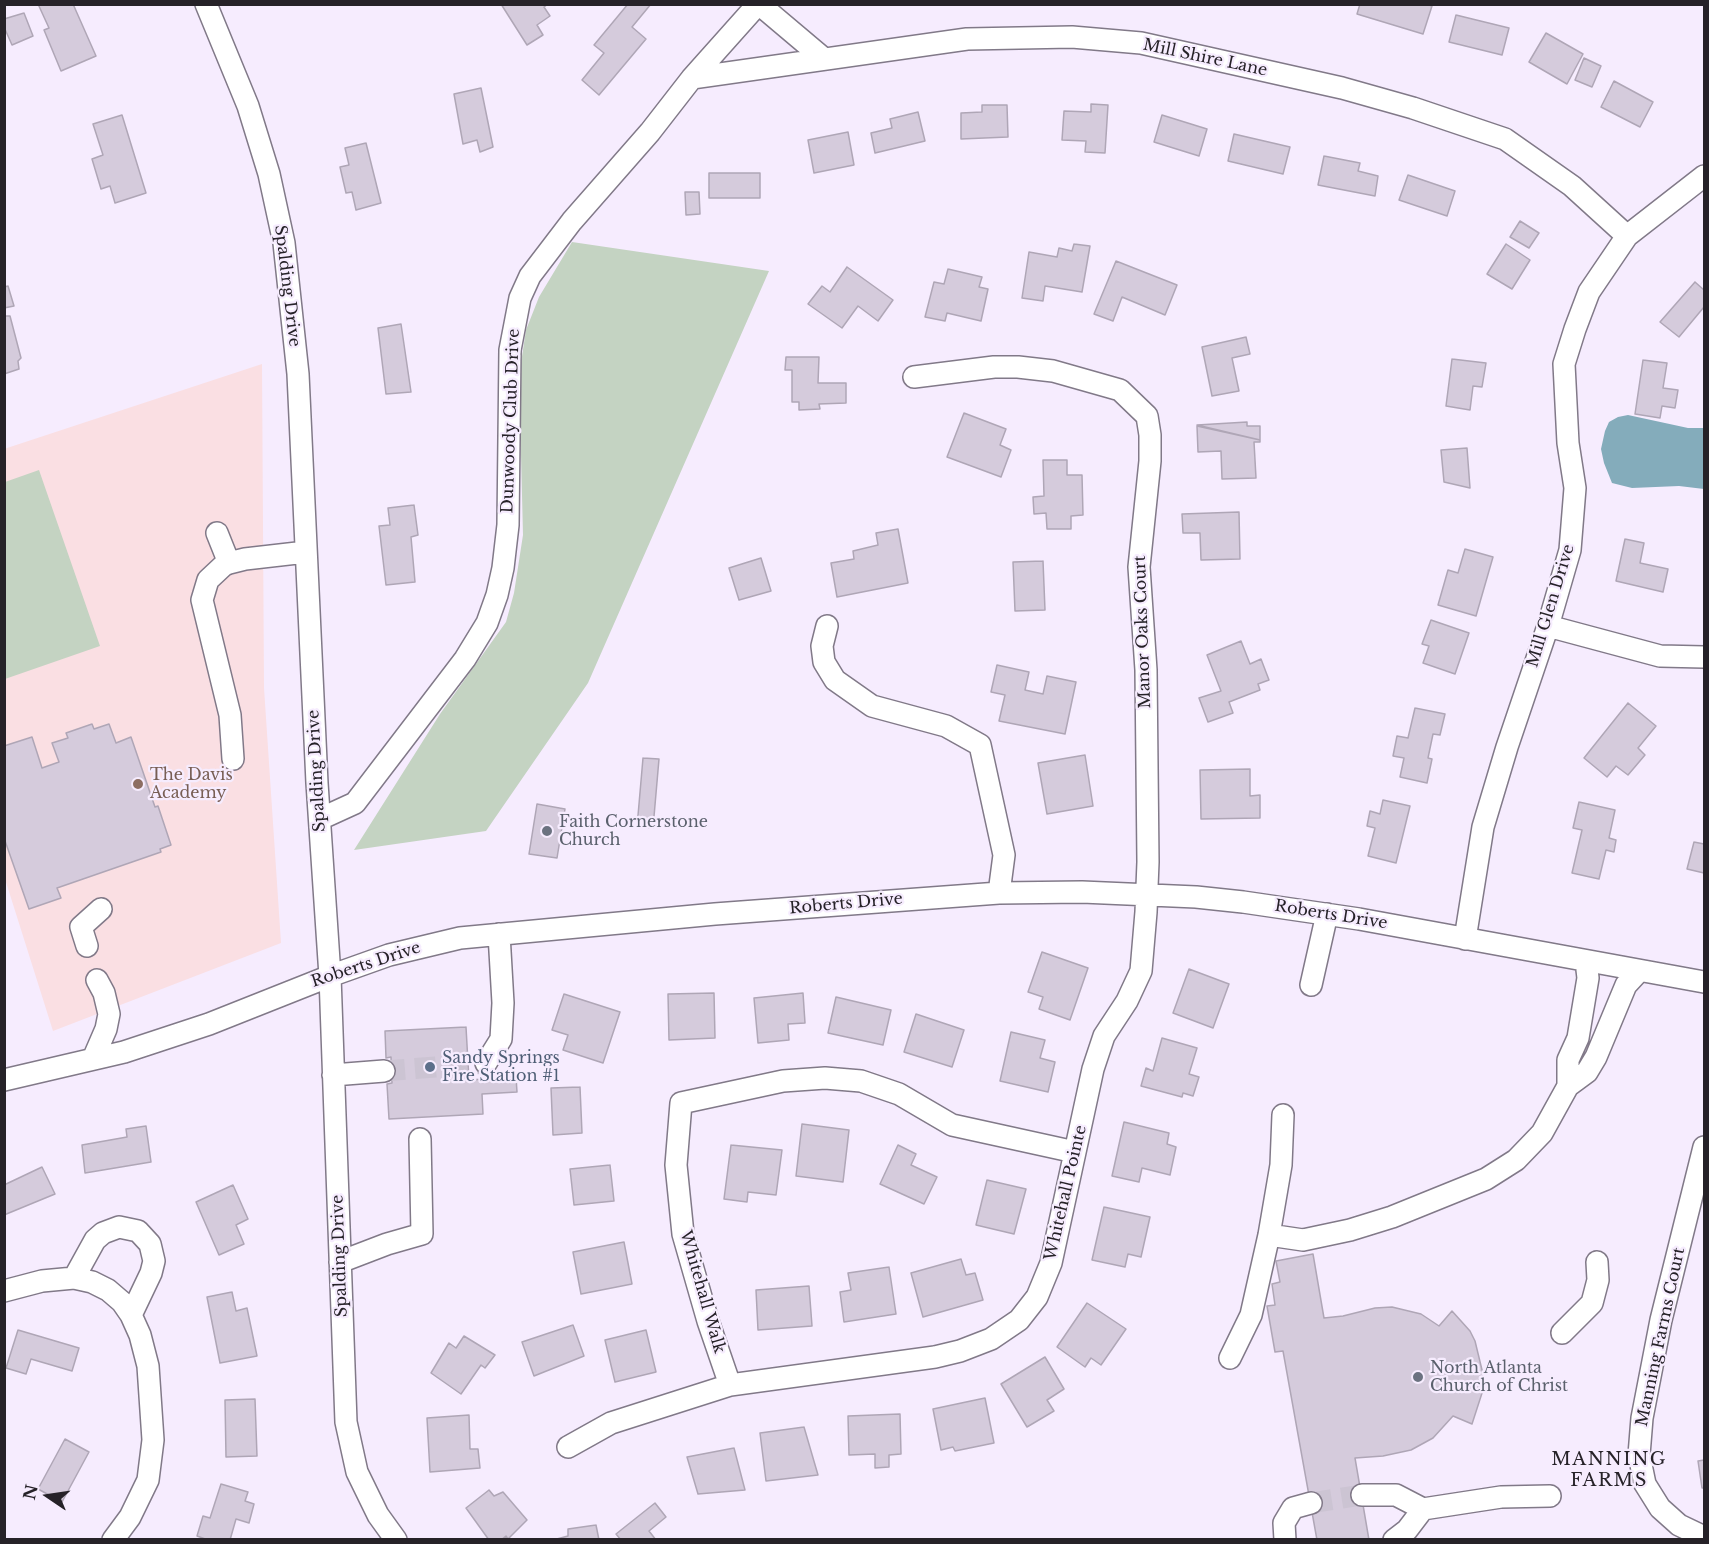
<!DOCTYPE html>
<style>
body{margin:0}
#map{position:relative;width:1709px;height:1544px;overflow:hidden;background:#f6ecfe;font-family:"Libre Baskerville",serif}
canvas{display:block}
.frame{position:absolute;inset:0;border:6px solid #262228;pointer-events:none}
.north{position:absolute;left:18px;top:1466px;width:60px;height:60px;-webkit-text-stroke:4px #f6ecfe;paint-order:stroke;rotate:283deg;font-size:16px;font-weight:700;line-height:24px;text-align:center;color:#262228}
.north::after{content:'';display:block;margin:auto;width:21px;height:27px;background:#262228;clip-path:polygon(50% 0,100% 100%,50% 72%,0 100%)}
</style>
<div id="map">
<canvas width="1709" height="1544"></canvas>
<div class="frame"></div>
<div class="north">N</div>
</div>
<script>
const context = document.querySelector('canvas').getContext('2d');
context.lineJoin = 'round';
function fillPath(path, color) { context.fillStyle = color; context.fill(path, 'evenodd'); }
const toPath = rows => new Path2D(rows.map(r => 'M' + r).join(''));
function stroke(path, color, width, dash) { context.strokeStyle = color; context.lineWidth = width; context.lineCap = dash ? 'butt' : 'round'; context.setLineDash(dash || []); context.stroke(path); }
function write(font, color, halo, rows, align = 'center') {
  context.font = font + ' "Libre Baskerville",serif'; context.lineWidth = 4.5; context.setLineDash([]); context.textBaseline = 'middle'; context.strokeStyle = halo; context.fillStyle = color; for (const [text, x, y, turn = 0] of rows) {
    context.save(); context.translate(x, y); context.rotate((+turn || 0) * Math.PI / 180); context.textAlign = isNaN(turn) ? turn : align; if (halo) context.strokeText(text, 0, 0); context.fillText(text, 0, 0); context.restore();
  }
}
fillPath(toPath([
 [262,364,264,688,281,943,53,1031,5,879,4,449]
]), '#fadfe3');
fillPath(toPath([
 [572,242,769,271,588,683,486,831,354,850,440,714,506,622,514,593,523,535,519,376,526,330,539,297],
 [39,470,100,646,5,679,5,482]
]), '#c4d3c2');
fillPath(toPath([
 [1628,415,1688,428,1704,428,1704,489,1679,486,1632,488,1612,483,1604,463,1601,449,1605,431,1609,422,1618,417]
]), '#84acbb');
const building = toPath([
 [38,4,73,4,96,56,61,71,44,30,49,28,38,4],
 [501,4,548,4,544,7,550,16,537,25,543,35,527,45,501,4],
 [628,4,651,4,632,27,646,39,599,95,582,80,604,53,594,45,628,4],
 [1360,4,1426,4,1432,6,1423,34,1357,14,1360,4],
 [24,13,33,36,12,45,4,27,4,19,24,13],
 [1456,15,1509,28,1502,55,1449,42,1456,15],
 [1546,33,1583,54,1567,84,1529,62,1546,33],
 [1584,58,1601,66,1592,87,1575,80,1584,58],
 [1614,81,1653,102,1640,127,1601,107,1614,81],
 [481,88,493,147,480,152,477,140,463,144,454,94,481,88],
 [1091,104,1108,105,1105,153,1085,152,1086,141,1062,140,1064,111,1091,112,1091,104],
 [982,105,1007,105,1008,137,961,139,961,113,982,112,982,105],
 [918,112,925,141,875,153,871,133,892,128,890,119,918,112],
 [122,115,146,193,115,203,110,186,101,189,92,159,103,155,93,124,122,115],
 [1162,115,1207,129,1199,156,1154,142,1162,115],
 [848,132,854,165,814,173,808,140,848,132],
 [1234,134,1290,147,1283,174,1228,161,1234,134],
 [366,143,381,203,356,210,352,192,346,193,340,167,349,165,345,148,366,143],
 [1324,156,1360,163,1358,171,1378,176,1375,196,1318,185,1324,156],
 [709,173,760,173,760,198,709,198,709,173],
 [1408,175,1455,191,1447,216,1399,200,1408,175],
 [685,192,699,192,700,214,686,215,685,192],
 [1520,221,1539,233,1529,248,1510,237,1520,221],
 [1074,244,1090,246,1082,292,1045,286,1043,301,1022,298,1029,252,1057,257,1059,248,1072,251,1074,244],
 [1506,244,1530,260,1512,289,1487,274,1506,244],
 [1116,261,1177,285,1165,315,1122,297,1113,321,1094,314,1116,261],
 [847,267,893,300,878,321,858,306,842,328,808,304,822,286,830,292,847,267],
 [948,269,982,277,979,287,988,289,981,321,947,313,945,321,925,317,934,282,944,284,948,269],
 [1695,282,1704,290,1704,307,1679,337,1660,322,1695,282],
 [8,286,14,306,4,308,4,287,8,286],
 [4,316,10,316,21,358,18,361,19,369,4,374,4,316],
 [401,324,411,392,386,394,378,328,401,324],
 [1246,337,1250,354,1232,358,1239,391,1212,396,1202,347,1246,337],
 [786,357,819,357,818,383,846,383,846,403,819,404,820,409,799,410,799,402,792,402,792,370,785,370,786,357],
 [1452,359,1486,363,1482,387,1473,386,1470,410,1446,406,1452,359],
 [1643,360,1667,363,1663,388,1678,390,1675,408,1662,406,1660,418,1635,414,1643,360],
 [964,413,1006,429,1000,445,1011,450,1001,477,947,457,964,413],
 [1247,422,1247,426,1260,426,1260,440,1197,425,1247,422],
 [1197,426,1260,440,1260,442,1254,442,1256,478,1222,479,1221,451,1198,452,1197,426],
 [1467,448,1470,488,1444,482,1441,450,1467,448],
 [1043,460,1067,460,1067,475,1082,475,1083,515,1071,516,1071,529,1047,529,1046,513,1034,514,1033,497,1044,496,1043,460],
 [414,505,418,535,411,537,415,582,386,585,379,526,390,525,388,508,414,505],
 [1239,512,1240,559,1201,560,1200,533,1183,533,1182,514,1239,512],
 [898,529,908,583,837,597,831,563,854,559,853,551,878,545,876,533,898,529],
 [1625,539,1644,543,1640,563,1668,569,1663,592,1616,581,1625,539],
 [1465,549,1493,557,1476,616,1438,605,1448,570,1458,573,1465,549],
 [761,558,771,591,739,600,729,568,761,558],
 [1043,561,1045,610,1015,611,1013,562,1043,561],
 [1431,620,1469,633,1455,674,1423,663,1429,646,1422,644,1431,620],
 [1241,641,1250,664,1261,659,1269,680,1258,684,1260,690,1229,702,1233,713,1208,722,1199,698,1221,691,1207,655,1241,641],
 [997,665,1029,672,1025,690,1043,694,1047,676,1076,682,1065,734,999,721,1005,695,991,692,997,665],
 [1628,703,1656,726,1638,748,1645,755,1628,775,1616,766,1607,777,1584,758,1628,703],
 [1415,708,1445,714,1440,735,1433,734,1428,758,1432,759,1427,783,1400,777,1404,758,1393,756,1397,736,1408,738,1415,708],
 [92,724,94,729,109,724,116,743,131,737,155,807,158,806,171,845,160,849,161,852,57,888,61,898,29,909,4,838,4,746,32,737,42,768,59,762,52,743,68,738,66,733,92,724],
 [1085,755,1093,806,1047,814,1038,763,1085,755],
 [643,758,659,759,653,828,637,827,643,758],
 [1250,769,1250,796,1260,795,1260,818,1201,819,1200,770,1250,769],
 [1383,800,1410,806,1396,863,1368,856,1375,828,1367,826,1370,811,1380,814,1383,800],
 [1579,802,1615,810,1609,838,1616,840,1614,852,1606,850,1599,879,1572,873,1582,830,1573,828,1579,802],
 [537,804,565,809,557,858,529,854,537,804],
 [1694,842,1704,844,1704,873,1687,869,1694,842],
 [1042,952,1088,968,1070,1020,1039,1009,1043,997,1028,992,1042,952],
 [1189,969,1229,984,1213,1028,1173,1013,1189,969],
 [714,993,715,1038,669,1040,668,994,714,993],
 [803,993,805,1023,788,1024,789,1040,758,1043,754,998,803,993],
 [564,994,620,1012,603,1063,563,1050,568,1035,552,1030,564,994],
 [836,997,891,1010,883,1045,828,1033,836,997],
 [916,1014,964,1030,952,1067,904,1052,916,1014],
 [466,1027,469,1080,516,1077,517,1092,482,1094,483,1114,389,1119,387,1084,392,1083,391,1057,386,1058,385,1031,466,1027],
 [1011,1032,1045,1040,1040,1058,1055,1062,1048,1092,1000,1081,1011,1032],
 [1162,1038,1197,1048,1189,1074,1199,1077,1193,1096,1183,1093,1182,1097,1141,1086,1146,1068,1153,1071,1162,1038],
 [580,1087,582,1133,553,1135,551,1088,580,1087],
 [1124,1122,1169,1133,1167,1144,1176,1147,1170,1175,1142,1168,1139,1182,1112,1176,1124,1122],
 [802,1124,849,1130,843,1182,796,1176,802,1124],
 [146,1126,151,1162,85,1173,82,1145,127,1137,126,1129,146,1126],
 [731,1145,782,1150,776,1195,748,1192,747,1202,724,1199,731,1145],
 [898,1145,916,1154,911,1165,937,1177,924,1204,880,1184,898,1145],
 [610,1165,614,1201,574,1205,570,1169,610,1165],
 [42,1167,55,1194,4,1215,4,1185,42,1167],
 [987,1180,1026,1189,1014,1234,976,1225,987,1180],
 [233,1185,248,1219,236,1225,244,1244,219,1255,196,1202,233,1185],
 [1104,1207,1150,1217,1141,1257,1128,1254,1125,1267,1092,1260,1104,1207],
 [624,1242,632,1284,581,1294,573,1252,624,1242],
 [1313,1254,1324,1318,1343,1316,1375,1308,1392,1307,1421,1314,1439,1326,1452,1311,1470,1331,1475,1341,1483,1374,1483,1390,1472,1424,1453,1416,1433,1438,1411,1450,1383,1456,1355,1458,1369,1540,1317,1540,1283,1351,1275,1352,1267,1306,1275,1305,1272,1284,1280,1282,1276,1261,1313,1254],
 [961,1259,966,1275,975,1273,983,1300,923,1317,911,1273,961,1259],
 [889,1267,896,1314,844,1322,840,1292,851,1290,848,1273,889,1267],
 [809,1286,812,1326,758,1330,756,1290,809,1286],
 [232,1292,236,1311,247,1308,257,1356,220,1363,207,1297,232,1292],
 [1087,1303,1126,1329,1101,1365,1091,1358,1085,1367,1057,1347,1087,1303],
 [573,1325,584,1356,534,1376,522,1342,573,1325],
 [18,1330,79,1348,72,1371,31,1359,26,1374,6,1368,18,1330],
 [646,1330,656,1372,615,1382,605,1340,646,1330],
 [464,1336,495,1355,485,1368,481,1365,461,1394,431,1373,449,1343,456,1348,464,1336],
 [1045,1357,1064,1389,1047,1400,1054,1411,1027,1427,1001,1384,1045,1357],
 [985,1398,994,1443,955,1451,953,1447,941,1450,933,1409,985,1398],
 [255,1399,257,1456,226,1457,225,1400,255,1399],
 [900,1414,901,1454,889,1455,889,1467,875,1468,875,1454,849,1455,848,1416,900,1414],
 [469,1415,470,1449,478,1449,480,1468,430,1472,427,1418,469,1415],
 [804,1427,818,1475,766,1481,760,1433,804,1427],
 [65,1439,89,1452,62,1502,38,1489,65,1439],
 [734,1448,745,1490,698,1494,687,1457,734,1448],
 [1704,1460,1704,1488,1702,1488,1698,1461,1704,1460],
 [221,1484,248,1492,245,1501,254,1504,249,1523,236,1519,230,1540,208,1540,197,1536,203,1516,210,1518,221,1484],
 [489,1490,494,1496,503,1492,527,1520,508,1539,506,1536,501,1540,489,1540,466,1508,489,1490],
 [655,1503,666,1517,649,1531,656,1540,621,1540,616,1534,655,1503],
 [596,1525,599,1540,553,1540,568,1536,568,1529,596,1525]
]);
fillPath(building, '#d5cbdc');
stroke(building, '#afa6b6', 1.5);
stroke(toPath([
 [384,1071,486,1063],
 [1311,1503,1362,1495]
]), '#ccc4d3', 21, [21, 10]);
const minor = toPath([
 [206,4,248,106,269,174,284,243,298,374,317,783,330,976,346,1422,357,1472,378,1515,396,1540],
 [759,4,823,58],
 [692,78,967,39,1072,37,1141,43,1342,88,1413,108,1505,139,1572,186,1627,236],
 [217,533,229,563],
 [827,626,822,646,824,662,835,680,872,706,946,726,980,745,1004,855,999,893],
 [1548,626,1660,656,1704,657],
 [233,759,230,715,202,600,208,580,224,565,229,563,245,559,306,552],
 [320,819,355,803,465,659,487,623,497,595,503,568,508,525,510,350,520,298,530,276,572,221,650,132,692,78,758,4],
 [1465,939,1483,827,1507,747,1548,626,1570,550,1575,488,1568,443,1564,364,1575,329,1589,292,1627,236,1704,176],
 [87,946,81,927,101,909],
 [1311,985,1327,914],
 [93,1059,106,1029,109,1014,104,993,97,980],
 [486,1063,501,1039,503,1003,499,934],
 [333,1075,384,1071],
 [4,1080,124,1052,209,1024,330,976,389,955,460,938,715,914,999,893,1082,892,1196,897,1243,902,1359,919,1704,982],
 [1568,1086,1568,1060,1578,1038,1588,978,1586,961],
 [1704,1147,1661,1320,1642,1418,1639,1455,1645,1484,1660,1508,1679,1525,1704,1537],
 [1269,1235,1303,1240,1350,1230,1392,1217,1486,1179,1516,1160,1542,1133,1568,1086,1587,1072,1596,1057,1626,985,1639,971],
 [340,1262,387,1244,422,1234,420,1139],
 [74,1278,92,1282,108,1290,122,1302,131,1315],
 [4,1291,42,1281,74,1278,95,1240,103,1233,119,1227,138,1231,150,1244,154,1261,151,1273,131,1315,140,1335,148,1366,153,1440,148,1480,130,1517,113,1540],
 [1562,1333,1592,1303,1598,1280,1597,1262],
 [1230,1358,1251,1315,1269,1235,1281,1165,1283,1115],
 [730,1385,708,1321,683,1234,676,1165,681,1103,783,1081,825,1078,861,1081,899,1094,952,1125,1075,1152],
 [568,1447,611,1423,730,1385,935,1357,960,1351,991,1339,1019,1320,1037,1297,1051,1263,1093,1069,1104,1036,1127,1001,1141,971,1146,912,1148,862,1146,670,1139,567,1150,461,1150,435,1147,416,1120,390,1053,371,1018,367,994,367,914,377],
 [1362,1495,1396,1495,1423,1509,1501,1497,1550,1496],
 [1285,1540,1284,1523,1293,1508,1311,1503],
 [1394,1540,1407,1530,1423,1509]
]);
stroke(minor, '#817988', 24);
stroke(minor, '#fff', 21);
for (const [x, y, r, color] of [
 [138,784,6,"#8d6e63"],
 [547,831,6,"#6b7280"],
 [430,1067,6,"#5c6f8a"],
 [1418,1377,6,"#6b7280"]
]) { const dot = new Path2D(); dot.arc(x, y, r, 0, 2 * Math.PI); context.fillStyle = color; context.fill(dot); stroke(dot, '#f6ecfe', 2); }
write('16px', '#262228', '#f6ecfe', [
 ["Mill Shire Lane",1205,58,12],
 ["Spalding Drive",287,286,83],
 ["Dunwoody Club Drive",511,421,-88],
 ["Mill Glen Drive",1551,606,-73],
 ["Manor Oaks Court",1143,632,-92],
 ["Spalding Drive",317,771,-93],
 ["Roberts Drive",846,904,-5],
 ["Roberts Drive",1331,915,9],
 ["Roberts Drive",366,965,-18],
 ["Whitehall Pointe",1066,1193,-77],
 ["Spalding Drive",340,1256,-92],
 ["Whitehall Walk",702,1292,74],
 ["Manning Farms Court",1661,1337,-78]
]);
write('16px', '#785e54', '#f6ecfe', [
 ["The Davis",150,775],
 ["Academy",150,793]
], 'left');
write('16px', '#5b616d', '#f6ecfe', [
 ["Faith Cornerstone",559,822],
 ["Church",559,840],
 ["North Atlanta",1430,1368],
 ["Church of Christ",1430,1386]
], 'left');
write('16px', '#4e5e75', '#f6ecfe', [
 ["Sandy Springs",442,1058],
 ["Fire Station #1",442,1076]
], 'left');
context.letterSpacing = '1.5px';
write('18px', '#262228', '#f6ecfe', [
 ["MANNING",1609,1460],
 ["FARMS",1609,1481]
]);
context.letterSpacing = '0px';
</script>
